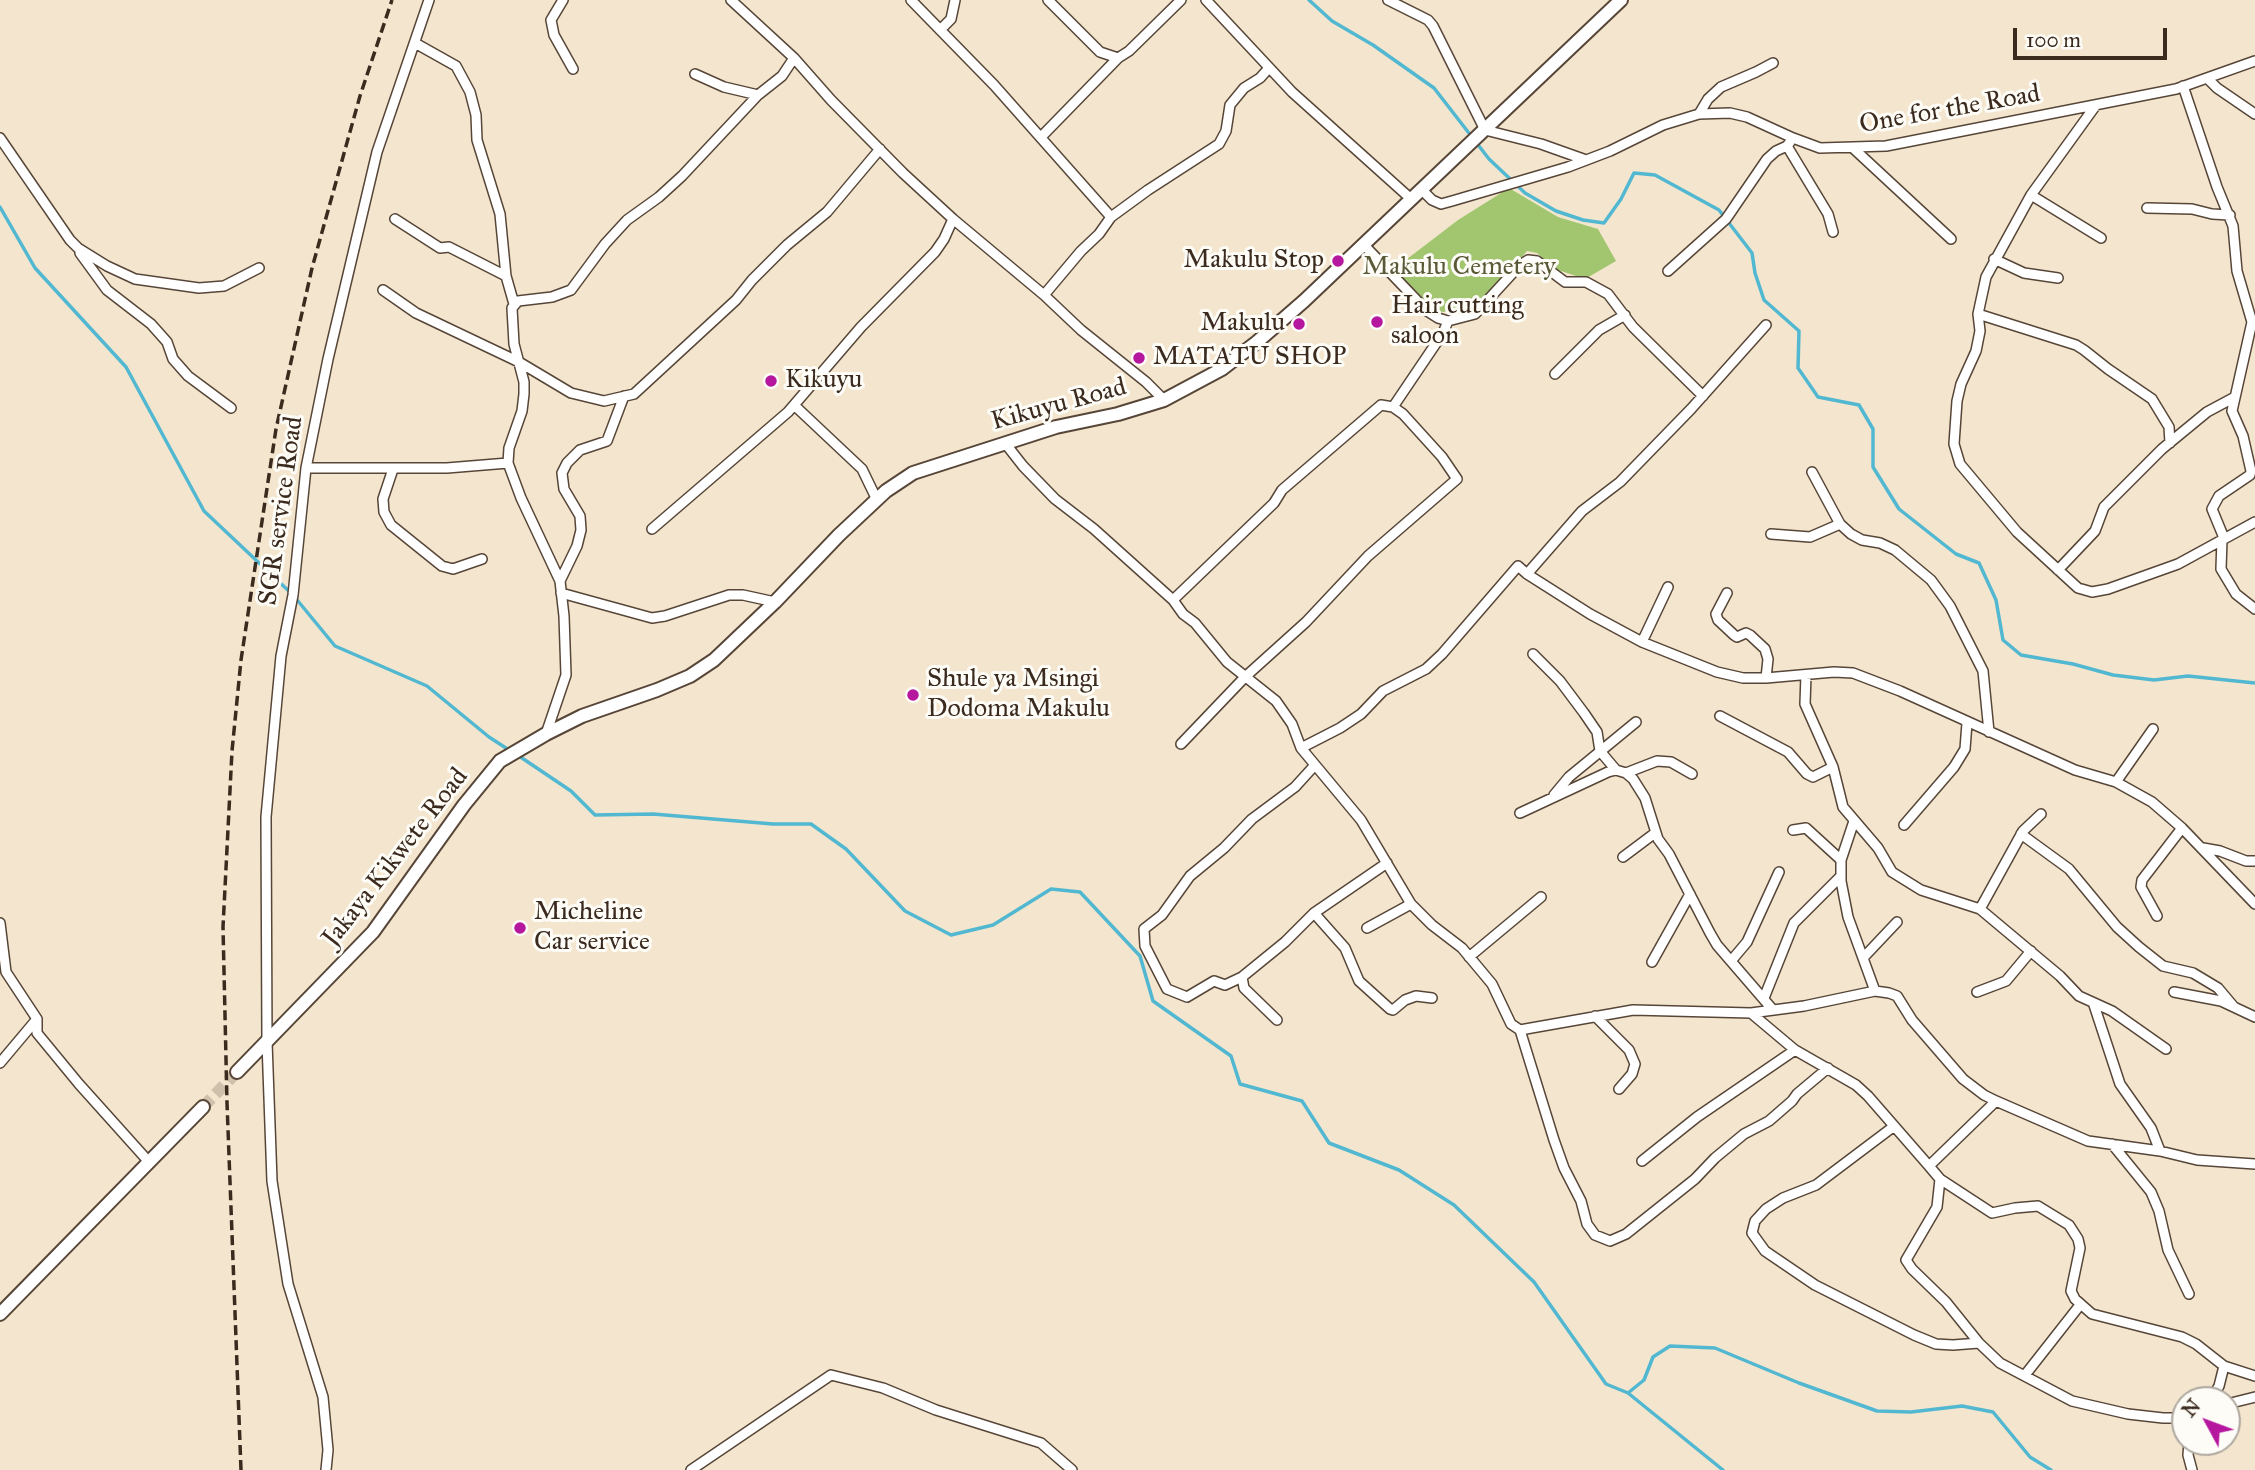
<!DOCTYPE html>
<style>
body{margin:0}
#map{position:relative;width:2255px;height:1470px;overflow:hidden;background:#f4e6ce;font-family:"IM FELL Great Primer",serif}
canvas{display:block}
.north{position:absolute;left:2171px;top:1386px;width:70px;height:70px;box-sizing:border-box;background:#fdfcf7;border:2px solid #afa8a0;border-radius:50%;rotate:311deg;font-size:19px;font-weight:700;line-height:28px;text-align:center;color:#3b2a1e}
.north::after{content:'';display:block;margin:auto;width:24px;height:32px;background:#b5179e;clip-path:polygon(50% 0,100% 100%,50% 72%,0 100%)}
.scale{position:absolute;left:2013px;top:28px;width:154px;height:32px;box-sizing:border-box;border:4px solid #3b2a1e;border-top:0;padding-left:9px;font-size:21px;line-height:24px;white-space:nowrap;color:#3b2a1e;-webkit-text-stroke:5px #fdfcf7;paint-order:stroke}
</style>
<div id="map">
<canvas width="2255" height="1470"></canvas>
<div class="north">N</div>
<div class="scale">100 m</div>
</div>
<script>
const context = document.querySelector('canvas').getContext('2d');
context.lineJoin = 'round';
function fillPath(path, color) { context.fillStyle = color; context.fill(path, 'evenodd'); }
const toPath = rows => new Path2D(rows.map(r => 'M' + r).join(''));
function stroke(path, color, width, dash) { context.strokeStyle = color; context.lineWidth = width; context.lineCap = dash ? 'butt' : 'round'; context.setLineDash(dash || []); context.stroke(path); }
function write(font, color, halo, rows, align = 'center') {
  context.font = font + ' "IM FELL Great Primer",serif'; context.lineWidth = 6; context.setLineDash([]); context.textBaseline = 'middle'; context.strokeStyle = halo; context.fillStyle = color; for (const [text, x, y, turn = 0] of rows) {
    context.save(); context.translate(x, y); context.rotate((+turn || 0) * Math.PI / 180); context.textAlign = isNaN(turn) ? turn : align; if (halo) context.strokeText(text, 0, 0); context.fillText(text, 0, 0); context.restore();
  }
}
fillPath(toPath([
 [1509,188,1558,217,1598,229,1616,261,1585,279,1555,269,1537,253,1527,251,1489,295,1466,311,1437,312,1411,289,1394,269,1458,220]
]), '#a2c670');
stroke(toPath([
 [1309,0,1332,21,1373,45,1434,88,1489,159,1525,193,1556,211,1583,220,1604,223,1621,199,1634,173,1655,175,1719,210,1752,253,1755,273,1764,300,1799,331,1798,368,1818,397,1859,405,1873,429,1873,467,1899,509,1956,554,1979,563,1996,600,2003,640,2021,655,2073,664,2113,675,2154,680,2188,676,2255,683],
 [0,207,35,268,126,367,204,511,293,595,335,646,427,686,489,737,509,750],
 [516,754,571,791,595,815,653,814,773,824,811,824,846,849,905,911,951,935,993,925,1051,889,1080,892,1140,956,1153,1001,1231,1056,1240,1084,1302,1101,1329,1143,1399,1170,1454,1205,1534,1282,1606,1384,1628,1393,1644,1380,1653,1357,1670,1346,1715,1348,1799,1383,1877,1411,1911,1412,1962,1406,1993,1412,2030,1457,2051,1470],
 [1628,1393,1723,1470]
]), '#52b8d1', 3.5);
stroke(toPath([
 [203,1107,237,1072]
]), '#cfc0ab', 12, [12, 6]);
const minor = toPath([
 [563,0,551,20,554,35,573,69],
 [731,0,794,58,831,100,903,173,953,219,1044,295,1081,330,1146,382,1164,400],
 [911,0,994,85,1111,217],
 [1048,0,1100,52,1118,58,1129,51,1181,0],
 [1206,0,1292,92,1410,198],
 [1388,0,1428,20,1433,26,1485,130,1541,144,1586,160],
 [940,30,951,19,955,0],
 [415,43,456,66,470,92,476,115,477,140,500,214,506,276,514,304],
 [695,74,724,87,758,95],
 [2207,78,2217,88,2255,114],
 [2183,86,2217,187,2233,226,2237,271,2252,322,2232,411,2243,436,2251,471,2250,475,2219,496,2212,509,2224,538],
 [2096,105,2031,195,1986,277,1978,314,1980,331,1976,351,1961,384,1957,401,1954,444,1960,464,2017,532,2078,588,2092,592,2108,589,2178,564,2255,522],
 [1699,114,1708,99,1721,87,1756,72,1773,63],
 [1041,137,1118,58],
 [0,138,70,240,78,248,107,266,135,279,199,288,224,286,259,268],
 [1790,142,1787,146,1828,214,1833,232],
 [1853,148,1951,239],
 [1421,189,1432,200,1441,204,1452,201,1568,167,1610,151,1663,125,1699,114,1730,113,1747,117,1793,138,1820,148,1886,146,2176,89,2255,61],
 [2031,195,2101,238],
 [2147,208,2192,209,2212,214,2230,215],
 [395,219,440,248,449,247,506,276],
 [1363,244,1427,311,1438,318,1448,321,1475,314,1520,265,1528,260,1537,261,1565,282,1586,282,1608,294,1633,327,1703,396],
 [80,253,107,290,151,324,167,342,173,359,188,376,231,408],
 [1994,259,2024,273,2058,278],
 [1668,271,1726,219,1767,159,1776,151,1787,146],
 [383,290,416,313,519,362,571,393,604,401,634,394,736,300,752,280,787,245,827,212,880,149],
 [1044,295,1081,251,1099,234,1111,217,1148,190,1219,144,1226,131,1230,105,1244,88,1260,78,1269,68],
 [1978,314,2076,345,2084,350,2108,369,2152,399,2169,427,2170,443],
 [1555,374,1599,330,1625,315],
 [794,405,862,469,877,500],
 [1393,407,1443,333,1448,321],
 [1005,443,1023,466,1055,499,1094,529,1173,600,1183,614,1195,623,1227,662,1276,701,1292,724,1301,748,1361,820,1411,904,1432,925,1462,948,1492,984,1511,1024,1520,1030,1633,1010,1751,1013,1804,1006,1875,991,1889,993,1897,996,1912,1020,1963,1079,1984,1095,1996,1101,2088,1141,2160,1151,2197,1160,2255,1164],
 [306,468,447,468,508,463],
 [393,469,383,499,384,512,391,525,442,566,453,569,482,559],
 [1812,472,1840,524,1851,534,1862,540,1880,543,1895,550,1931,580,1950,606,1983,671,1989,732],
 [652,529,788,412,861,327,935,252,944,239,953,219],
 [1771,534,1810,537,1840,524],
 [2222,539,2221,569,2236,594,2255,609],
 [2058,570,2095,531,2104,507,2162,449,2207,412,2235,397],
 [1527,574,1582,511,1620,482,1691,409,1766,325],
 [560,581,577,546,581,530,580,516,564,489,562,473,567,463,580,450,607,441,624,396],
 [561,593,652,618,665,616,729,595,743,595,775,602],
 [1727,593,1716,614,1718,620,1734,635,1737,637,1746,633,1750,635,1765,649,1768,659,1766,678],
 [1173,600,1274,503,1282,490,1381,405,1393,407,1403,414,1442,457,1457,479,1368,556,1306,622,1245,677,1181,744],
 [1642,642,1668,587],
 [1533,654,1560,681,1584,713,1597,732,1600,751,1616,770],
 [1806,675,1805,704,1833,767,1843,807,1878,848,1892,872,1921,890,1980,909,2060,976,2079,996,2112,1011,2166,1049],
 [1720,716,1788,752,1807,774,1813,777,1833,767],
 [546,734,566,675,564,616,560,581,521,498,508,463,509,448,522,411,524,394,524,382,514,344,512,308,518,301,552,297,571,290,605,244,627,220,659,197,682,176,758,95,782,76,794,58],
 [1301,748,1340,728,1361,714,1383,691,1426,669,1442,654,1518,566,1527,574,1590,614,1642,642,1717,672,1743,678,1766,678,1834,672,1853,673,1900,691,2075,770,2116,782,2152,802,2182,828,2255,904],
 [1626,773,1657,761,1671,762,1692,774],
 [2116,782,2153,729],
 [1554,795,1569,777,1636,722],
 [1520,813,1608,772,1616,770,1626,773,1633,779,1645,798,1658,839,1669,854,1710,933,1717,945,1773,1010],
 [1854,821,1841,860,1841,881,1848,917,1875,991],
 [1904,825,1954,767,1965,749,1967,723],
 [1793,830,1806,828,1841,860],
 [2021,834,2069,869,2117,927,2139,947,2163,966,2193,973,2218,988,2234,1007],
 [2203,848,2220,851,2246,861,2255,861],
 [1623,857,1655,833],
 [1980,909,2023,831,2041,814],
 [1314,913,1345,948,1359,981,1390,1009,1393,1010,1405,1000,1416,996,1432,998],
 [2157,916,2141,887,2142,880,2182,828],
 [0,923,6,972,37,1019,37,1033,79,1084,149,1162],
 [1367,928,1411,904],
 [1469,957,1541,897],
 [1863,958,1897,922],
 [1731,961,1747,942,1779,872],
 [1652,962,1690,894],
 [1242,977,1225,985,1214,981,1187,997,1167,989,1145,946,1144,929,1162,915,1190,876,1224,848,1252,819,1295,787,1315,765],
 [1977,992,2006,981,2031,951],
 [2174,992,2221,1001,2255,1017],
 [1764,998,1794,923,1841,876],
 [2094,1005,2120,1084,2151,1128,2160,1151],
 [1751,1013,1795,1050,1856,1085,1868,1096,1929,1166,1996,1101],
 [1595,1016,1629,1050,1635,1064,1632,1074,1619,1089],
 [1277,1020,1244,988,1242,977,1285,942,1314,913,1387,863],
 [1520,1030,1554,1140,1564,1168,1581,1201,1587,1224,1595,1235,1610,1241,1626,1234,1695,1179,1715,1158,1744,1134,1769,1121,1792,1101,1797,1094,1828,1068],
 [0,1063,37,1019],
 [1893,1127,1816,1185,1783,1198,1766,1209,1755,1221,1752,1233,1765,1251,1815,1285,1914,1335,1936,1344,1953,1345,1979,1343],
 [2112,1144,2151,1192,2159,1211,2168,1250,2189,1294],
 [1642,1161,1697,1117,1795,1050],
 [1929,1166,1940,1179,1937,1207,1906,1260,1912,1269,1946,1302,1979,1343,2000,1363,2072,1401,2128,1414,2163,1418,2185,1418],
 [1940,1179,1992,1213,2015,1208,2038,1206,2069,1225,2078,1239,2080,1248,2071,1291,2075,1299,2092,1314,2182,1337,2196,1344,2224,1366,2255,1376],
 [2025,1375,2080,1305],
 [2211,1400,2219,1386,2224,1366],
 [2227,1404,2255,1397],
 [2189,1442,2188,1455,2192,1470],
 [326,1470,328,1450,323,1397,288,1284,272,1181,267,1042,266,817,281,656,293,595,306,468,328,359,377,152,429,0],
 [691,1470,831,1375,883,1388,936,1410,1041,1443,1072,1470]
]);
const secondary = toPath([
 [237,1072,373,932,464,805,500,761,546,734,582,716,657,690,690,676,714,660,775,602,839,535,886,491,913,473,1056,427,1118,414,1164,400,1222,369,1257,342,1304,301,1621,0],
 [0,1314,203,1107]
]);
stroke(minor, '#574638', 12);
stroke(secondary, '#574638', 16);
stroke(minor, '#fff', 9);
stroke(secondary, '#fff', 12);
stroke(toPath([
 [241,1470,227,1103,223,927,232,751,241,660,276,429,312,268,360,96,392,0]
]), '#3b2a1e', 3.5, [10, 5]);
for (const [x, y, r, color] of [
 [1338,261,7,"#b5179e"],
 [1377,322,7,"#b5179e"],
 [1299,324,7,"#b5179e"],
 [1139,358,7,"#b5179e"],
 [771,381,7,"#b5179e"],
 [913,695,7,"#b5179e"],
 [520,928,7,"#b5179e"]
]) { const dot = new Path2D(); dot.arc(x, y, r, 0, 2 * Math.PI); context.fillStyle = color; context.fill(dot); stroke(dot, '#fdfcf7', 2.5); }
write('26px', '#3b2a1e', '#fdfcf7', [
 ["One for the Road",1950,110,-10],
 ["Kikuyu Road",1059,405,-15],
 ["SGR service Road",282,511,-82],
 ["Jakaya Kikwete Road",396,858,-52]
]);
write('26px', '#3b2a1e', '#fdfcf7', [
 ["Makulu Stop",1324,261,"right"],
 ["Hair cutting",1391,307],
 ["saloon",1391,337],
 ["Makulu",1285,324,"right"],
 ["MATATU SHOP",1153,358],
 ["Kikuyu",785,381],
 ["Shule ya Msingi",927,680],
 ["Dodoma Makulu",927,710],
 ["Micheline",534,913],
 ["Car service",534,943]
], 'left');
write('26px', '#5a5937', '#fdfcf7', [
 ["Makulu Cemetery",1459,268]
]);
</script>
